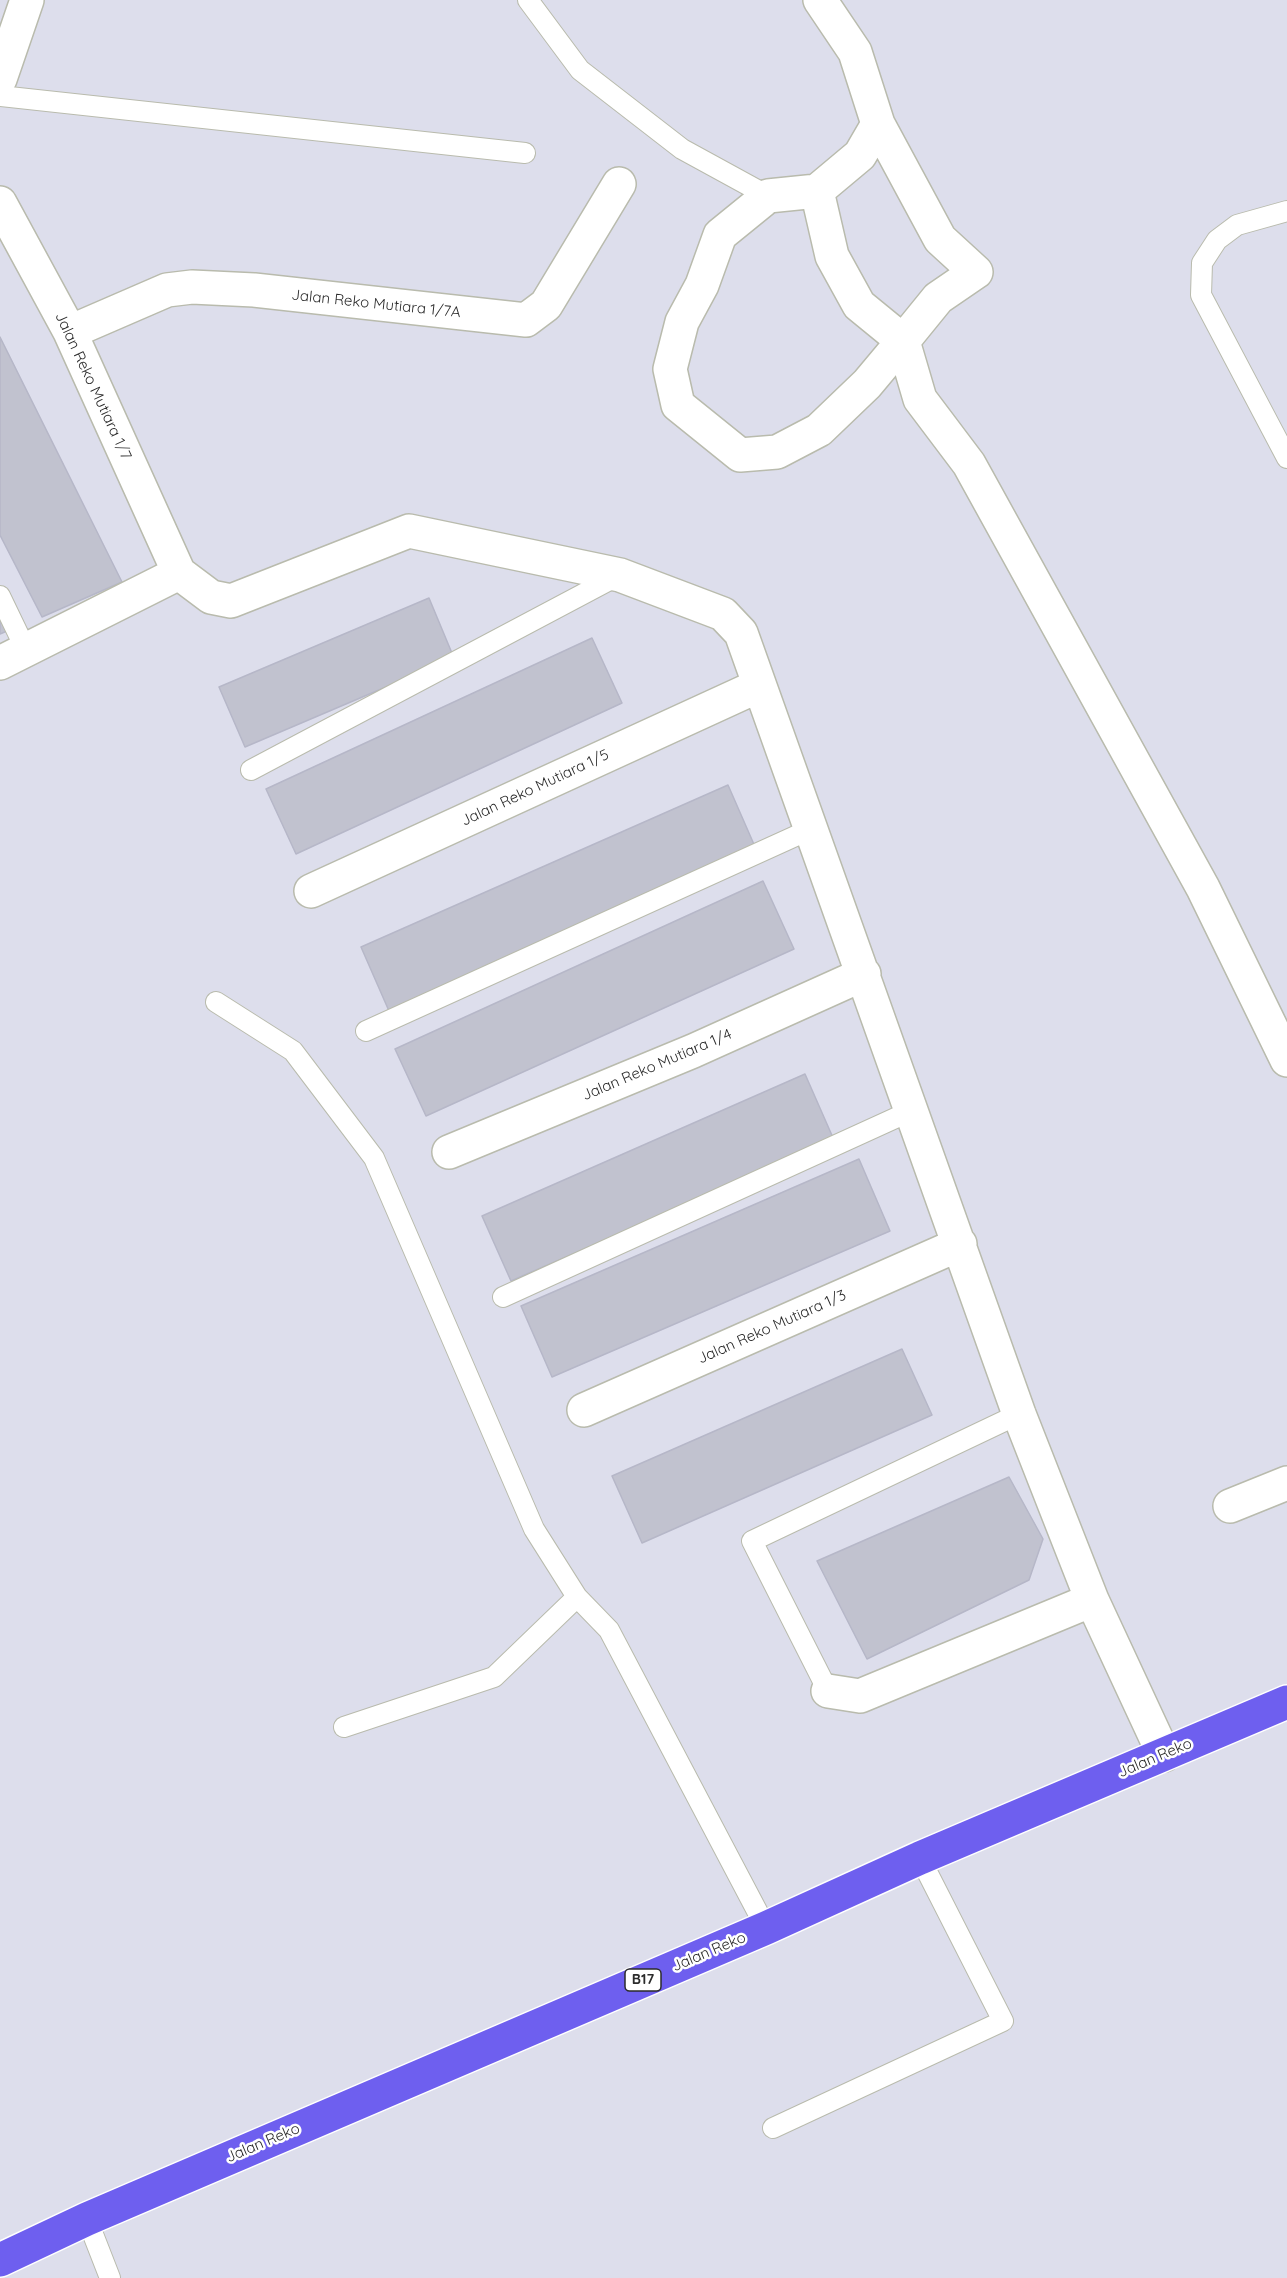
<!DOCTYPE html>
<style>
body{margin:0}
canvas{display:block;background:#dddeec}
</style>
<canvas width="1287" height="2278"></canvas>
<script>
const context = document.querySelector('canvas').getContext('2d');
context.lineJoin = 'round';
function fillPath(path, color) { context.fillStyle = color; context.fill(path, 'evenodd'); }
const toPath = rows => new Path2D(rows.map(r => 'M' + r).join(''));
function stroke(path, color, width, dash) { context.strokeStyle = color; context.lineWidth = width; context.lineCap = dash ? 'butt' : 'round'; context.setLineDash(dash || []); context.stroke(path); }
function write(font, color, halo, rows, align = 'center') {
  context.font = font + ' Quicksand,sans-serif'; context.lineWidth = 5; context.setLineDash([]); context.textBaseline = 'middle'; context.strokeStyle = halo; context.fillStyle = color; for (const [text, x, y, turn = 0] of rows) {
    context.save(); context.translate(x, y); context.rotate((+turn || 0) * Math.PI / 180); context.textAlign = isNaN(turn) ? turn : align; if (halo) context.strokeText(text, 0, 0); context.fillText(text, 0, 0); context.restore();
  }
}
const building = toPath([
 [0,337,122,582,42,617,0,535,0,337],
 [429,598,454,658,245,747,219,687,429,598],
 [0,599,14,628,0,634,0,599],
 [592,638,622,703,296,854,266,789,592,638],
 [728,785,756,849,389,1011,361,947,728,785],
 [763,881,794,949,426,1116,395,1049,763,881],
 [805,1074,834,1140,511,1281,482,1216,805,1074],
 [859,1159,890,1231,552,1377,521,1306,859,1159],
 [902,1349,932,1415,642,1543,612,1476,902,1349],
 [1009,1477,1043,1539,1029,1580,867,1659,817,1561,1009,1477]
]);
fillPath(building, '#c1c2cf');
stroke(building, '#b6b7c8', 1.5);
const lane = toPath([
 [528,0,580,70,682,149,768,196],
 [0,96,525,153],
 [1287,211,1237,225,1217,240,1202,263,1201,295,1287,458],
 [0,596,26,650],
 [251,770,619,575],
 [216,1002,293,1051,374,1158,534,1529,577,1597,609,1630,766,1928],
 [366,1031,811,829],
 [503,1297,913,1110],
 [828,1691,752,1541,1019,1414],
 [344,1727,494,1677,577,1597],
 [773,2128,1003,2021,920,1858],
 [87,2219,110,2278]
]);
const street = toPath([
 [0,79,27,0],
 [878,124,940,239,976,272,938,298,903,341,920,399,969,464,1203,888,1287,1060],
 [817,191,832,256,859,305,903,341,867,384,819,430,777,452,740,455,678,405,670,369,682,322,702,285,720,235,768,196,817,191,860,155,878,124,855,52,820,0],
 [0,203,70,332,179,573,211,597,231,601,409,531,620,575,723,614,741,633,1019,1414,1092,1600,1164,1755],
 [70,332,167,290,192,287,254,290,526,320,546,305,619,184],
 [0,663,179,573],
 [311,891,758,686],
 [449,1152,693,1051,864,974],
 [584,1410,960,1244],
 [1230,1506,1287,1483],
 [828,1691,860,1696,1092,1600]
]);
const primary = toPath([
 [0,2260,87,2219,766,1928,920,1858,1287,1702]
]);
stroke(lane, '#b9bbad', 22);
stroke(street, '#b9bbad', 36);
stroke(primary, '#fff', 36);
stroke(lane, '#fff', 20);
stroke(street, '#fff', 33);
stroke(primary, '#6e5fef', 33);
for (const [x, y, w] of [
 [643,1980,36]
]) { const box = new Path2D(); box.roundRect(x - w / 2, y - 11, w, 22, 4.5); context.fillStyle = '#fff'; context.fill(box); stroke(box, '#2b2b2b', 1.5); }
write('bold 14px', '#2b2b2b', null, [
 ["B17",643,1980]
]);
write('15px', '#2b2b2b', '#fff', [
 ["Jalan Reko Mutiara 1/7A",376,304,6],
 ["Jalan Reko Mutiara 1/7",93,386,65],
 ["Jalan Reko Mutiara 1/5",535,788,-25],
 ["Jalan Reko Mutiara 1/4",657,1065,-23],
 ["Jalan Reko Mutiara 1/3",772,1327,-24],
 ["Jalan Reko",1155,1758,-23],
 ["Jalan Reko",709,1952,-23],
 ["Jalan Reko",263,2143,-23]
]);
</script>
